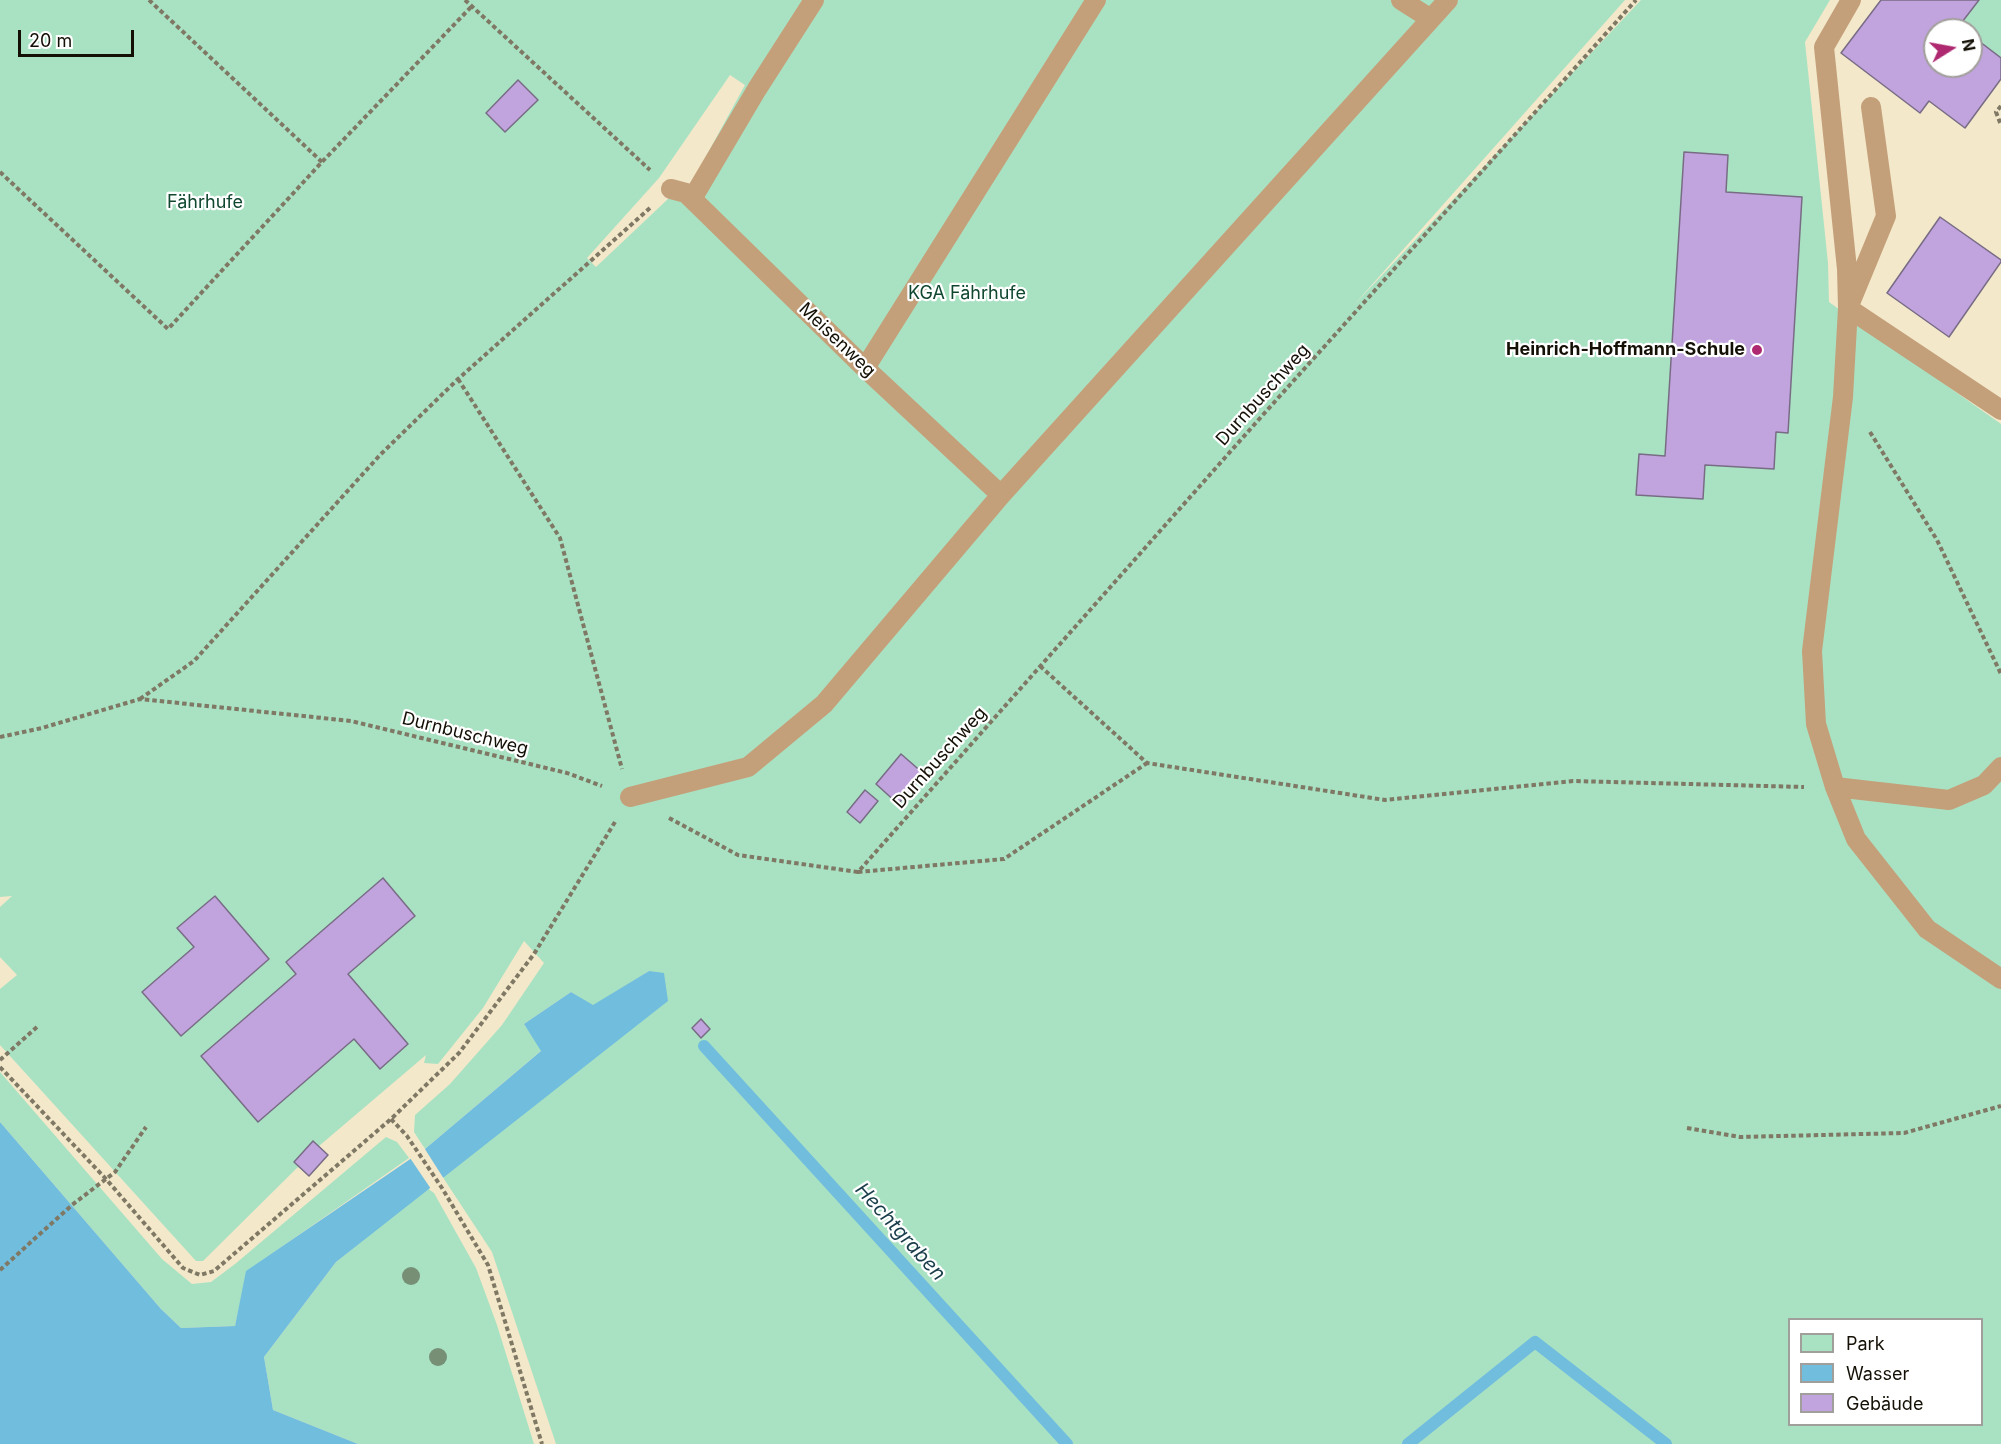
<!DOCTYPE html>
<meta charset="utf-8">
<style>
body{margin:0}
#map{position:relative;width:2001px;height:1444px;overflow:hidden;background:#f3e8ca;font-family:Inter,sans-serif}
canvas{display:block}
.legend{position:absolute;left:1788px;top:1318px;width:195px;height:108px;box-sizing:border-box;background:#fff;border:2px solid #a19f9b;margin:0;padding:8px 10px;list-style:none;font-size:18px;color:#141006}
.legend li{display:flex;align-items:center;gap:12px;height:30px}
.legend b{width:30px;border:2px solid #a19f9b}
.north{position:absolute;left:1923px;top:18px;width:60px;height:60px;box-sizing:border-box;background:#fff;border:2px solid #a19f9b;border-radius:50%;rotate:79deg;font-size:16px;font-weight:700;line-height:24px;text-align:center;color:#141006}
.north::after{content:'';display:block;margin:auto;width:21px;height:27px;background:#ae2970;clip-path:polygon(50% 0,100% 100%,50% 72%,0 100%)}
.scale{position:absolute;left:18px;top:30px;width:116px;height:27px;box-sizing:border-box;border:3px solid #141006;border-top:0;padding-left:8px;font-size:18px;line-height:21px;white-space:nowrap;color:#141006;-webkit-text-stroke:4px #fff;paint-order:stroke}
</style>
<div id="map">
<canvas width="2001" height="1444"></canvas>
<ul class="legend">
<li><b style="height:16px;background:#a9e2c3"></b>Park</li>
<li><b style="height:16px;background:#70bdde"></b>Wasser</li>
<li><b style="height:16px;background:#c1a3de"></b>Gebäude</li>
</ul>
<div class="north">N</div>
<div class="scale">20 m</div>
</div>
<script>
const context = document.querySelector('canvas').getContext('2d');
context.lineJoin = 'round';
function fillPath(path, color) { context.fillStyle = color; context.fill(path, 'evenodd'); }
const toPath = rows => new Path2D(rows.map(r => 'M' + r).join(''));
function stroke(path, color, width, dash) { context.strokeStyle = color; context.lineWidth = width; context.lineCap = dash ? 'butt' : 'round'; context.setLineDash(dash || []); context.stroke(path); }
function write(font, color, halo, rows, align = 'center') {
  context.font = font + ' Inter,sans-serif'; context.lineWidth = 4.5; context.setLineDash([]); context.textBaseline = 'middle'; context.strokeStyle = halo; context.fillStyle = color; for (const [text, x, y, turn = 0] of rows) {
    context.save(); context.translate(x, y); context.rotate((+turn || 0) * Math.PI / 180); context.textAlign = isNaN(turn) ? turn : align; if (halo) context.strokeText(text, 0, 0); context.fillText(text, 0, 0); context.restore();
  }
}
fillPath(toPath([
 [0,0,1625,0,1353,306,1641,0,1830,0,1805,42,1828,263,1829,302,2001,424,2001,1444,556,1444,492,1252,442,1176,667,1001,649,971,593,1006,571,992,524,1024,542,1050,425,1149,414,1132,415,1115,450,1084,502,1025,544,963,524,941,483,1008,438,1064,424,1063,426,1055,319,1146,328,1155,309,1176,298,1167,203,1261,196,1261,0,1045,0,989,17,975,0,957,0,907,12,896,0,897],
 [730,75,745,85,686,193,669,198,596,267,587,258,659,178],
 [1790,1320,1982,1320,1982,1424,1790,1424],
 [1979,0,2001,0,2001,58,1971,35,1971,30,1965,30,1959,26],
 [0,1072,162,1259,192,1284,211,1282,235,1264,386,1137,397,1142,409,1158,247,1271,235,1326,181,1328,161,1309,0,1122],
 [427,1188,434,1193,476,1268,497,1325,534,1444,358,1444,273,1410,264,1357,336,1262]
]), '#a9e2c3');
fillPath(toPath([
 [649,971,664,973,668,1001,336,1262,264,1357,273,1410,358,1444,0,1444,0,1122,161,1309,181,1328,235,1326,246,1271,425,1149,541,1051,524,1024,571,992,593,1005]
]), '#70bdde');
fillPath(toPath([
 [423,1146,444,1179,431,1189,408,1155]
]), '#f3e8ca');
stroke(toPath([
 [704,1046,1067,1444],
 [1408,1444,1535,1342,1666,1444]
]), '#70bdde', 12);
const building = toPath([
 [1881,0,1979,0,1959,26,1965,30,1935,30,1935,66,1971,66,1971,35,2001,58,2001,79,1965,128,1929,101,1920,113,1841,53,1881,0],
 [518,80,538,100,505,132,486,113,518,80],
 [1684,152,1728,155,1726,192,1802,197,1788,433,1776,432,1774,469,1705,465,1703,499,1636,495,1639,454,1665,456,1684,152],
 [1940,217,2001,260,2001,262,1949,337,1887,293,1940,217],
 [901,754,924,774,898,804,876,784,901,754],
 [865,790,878,801,860,823,847,812,865,790],
 [383,878,415,916,348,974,408,1044,380,1069,354,1039,258,1122,201,1056,296,974,286,962,383,878],
 [215,896,269,959,181,1036,142,992,194,947,177,928,215,896],
 [701,1019,710,1029,701,1038,692,1028,701,1019],
 [313,1141,328,1155,309,1176,294,1162,313,1141]
]);
fillPath(building, '#c1a3de');
stroke(building, '#786c85', 1.5);
stroke(toPath([
 [149,0,322,162],
 [465,0,650,170],
 [2001,106,1996,112,2001,125],
 [0,172,168,329,322,162,472,6],
 [458,379,560,538,622,769],
 [1870,432,1937,540,2001,674],
 [1040,666,1147,763,1385,800,1573,781,1804,787],
 [140,699,194,661,380,455,458,379,650,208],
 [0,737,42,728,140,699,351,721,567,773,602,786],
 [669,818,738,855,858,872,1261,417,1636,0],
 [858,872,1004,859,1147,763],
 [0,1060,37,1027],
 [0,1067,106,1179,183,1268,200,1275,214,1271,391,1119,459,1053,534,954,615,822],
 [391,1119,407,1136,442,1188,488,1265,542,1444],
 [1687,1128,1740,1137,1904,1133,2001,1106],
 [0,1270,72,1205,115,1172,146,1127]
]), '#7f7864', 4, [4.5, 3]);
stroke(toPath([
 [1401,0,1431,19],
 [1851,0,1824,47,1847,269,1848,308,2001,410],
 [1871,107,1886,216,1848,308,1843,397,1812,651,1816,724,1835,787,1856,839,1927,929,2001,979],
 [671,189,686,193,865,368,1001,495],
 [692,199,757,89,814,0],
 [865,368,1096,0],
 [1835,787,1949,800,1984,785,2001,767],
 [630,797,748,767,824,704,1001,495,1448,0]
]), '#c4a07a', 20);
context.fillStyle = '#768f75';
for (const [x, y] of [
 [411,1276],
 [438,1357]
]) { context.beginPath(); context.arc(x, y, 9, 0, 2 * Math.PI); context.fill(); }
for (const [x, y, r, color] of [
 [1757,350,6,"#ae2970"]
]) { const dot = new Path2D(); dot.arc(x, y, r, 0, 2 * Math.PI); context.fillStyle = color; context.fill(dot); stroke(dot, '#fff', 2); }
write('18px', '#0f472f', '#fff', [
 ["Fährhufe",205,203],
 ["KGA Fährhufe",967,294]
]);
write('18px', '#141006', '#fff', [
 ["Meisenweg",837,340,44],
 ["Durnbuschweg",1263,395,-48],
 ["Durnbuschweg",465,734,14],
 ["Durnbuschweg",940,758,-48]
]);
write('bold 18px', '#141006', '#fff', [
 ["Heinrich-Hoffmann-Schule",1745,350]
], 'right');
write('italic 20px', '#1a3d4b', '#fff', [
 ["Hechtgraben",900,1232,48]
]);
</script>
